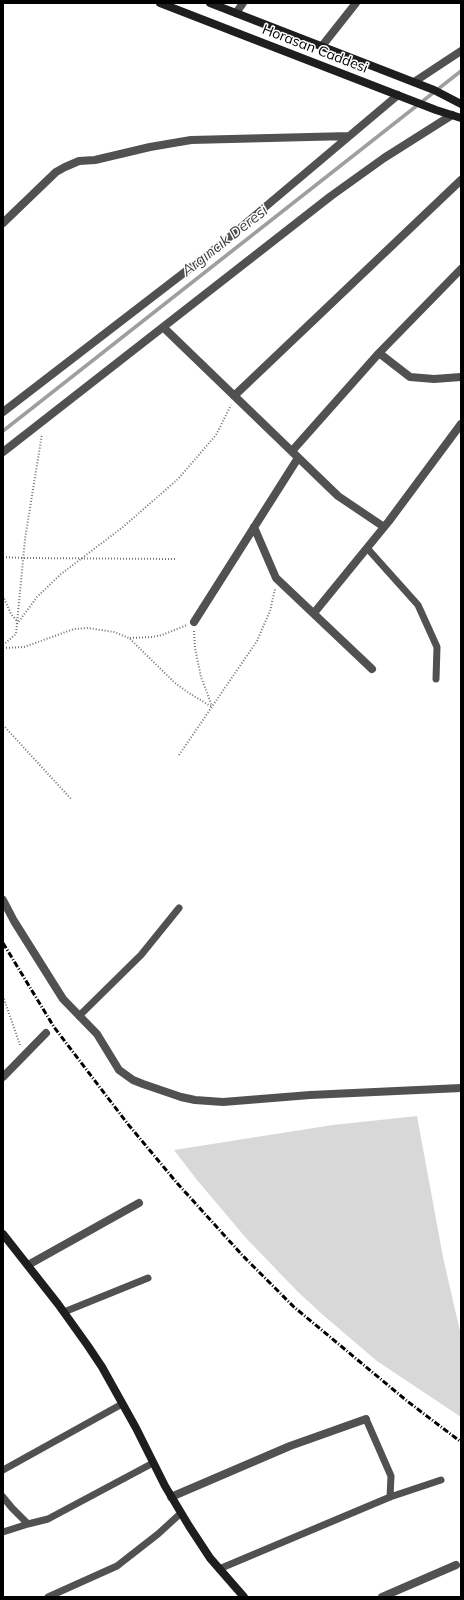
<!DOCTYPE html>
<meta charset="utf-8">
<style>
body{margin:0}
#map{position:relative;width:464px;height:1600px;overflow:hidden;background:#fff;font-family:Mulish,sans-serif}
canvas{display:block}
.frame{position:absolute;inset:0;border:4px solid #000;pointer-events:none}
</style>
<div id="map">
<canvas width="464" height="1600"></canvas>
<div class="frame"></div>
</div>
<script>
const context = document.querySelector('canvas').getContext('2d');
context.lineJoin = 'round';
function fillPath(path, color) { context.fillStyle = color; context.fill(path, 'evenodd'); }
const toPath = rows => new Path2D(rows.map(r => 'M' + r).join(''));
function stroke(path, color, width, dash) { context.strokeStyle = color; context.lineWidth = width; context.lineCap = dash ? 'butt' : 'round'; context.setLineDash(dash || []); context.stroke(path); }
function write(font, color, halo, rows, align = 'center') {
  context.font = font + ' Mulish,sans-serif'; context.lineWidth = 3; context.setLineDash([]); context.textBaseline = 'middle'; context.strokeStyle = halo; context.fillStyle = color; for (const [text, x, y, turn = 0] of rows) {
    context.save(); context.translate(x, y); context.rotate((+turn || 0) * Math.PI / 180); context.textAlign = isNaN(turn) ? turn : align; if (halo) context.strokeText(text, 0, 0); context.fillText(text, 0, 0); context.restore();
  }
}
fillPath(toPath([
 [417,1116,443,1257,461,1336,461,1417,377,1361,323,1315,297,1291,246,1238,197,1180,174,1150,333,1125]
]), '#d8d8d8');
stroke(toPath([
 [3,431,461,71]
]), '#9f9f9f', 3.5);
stroke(toPath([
 [3,557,23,558,176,559],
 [3,596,11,614,17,621],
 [17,624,37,597,61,574,123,527,178,479,216,435,231,405],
 [194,631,195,648,201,677,212,706],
 [130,638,152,637,162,635,187,625],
 [3,645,16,634,25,539,42,434],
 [3,648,24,647,74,629,88,628,114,632,129,638,175,683,189,693,212,707],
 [3,725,72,800],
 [179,755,257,641,270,611,275,589],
 [3,996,20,1045]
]), '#737373', 2, [1, 2]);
stroke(toPath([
 [367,548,418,605,437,647,436,679],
 [79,1016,141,955,179,908],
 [64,1312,148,1278],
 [366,1419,391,1476,390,1497],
 [3,1470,122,1404],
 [3,1497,12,1508,28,1524,48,1519,153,1463],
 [3,1532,28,1524],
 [219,1569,390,1497,441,1480],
 [48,1597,117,1566,158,1534,181,1513]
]), '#515151', 7);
stroke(toPath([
 [236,13,243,3],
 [322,46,356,3],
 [414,82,461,51],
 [3,223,56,172,65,167,79,161,95,160,150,147,191,140,349,136],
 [163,327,338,496,384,527],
 [379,353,410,377,434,379,461,377],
 [234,396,461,180],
 [3,412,220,245,398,95],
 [292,451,379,353,461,269],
 [3,452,331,196,384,158,452,115],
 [254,527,276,578,372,669],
 [314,613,389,521,461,424],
 [194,622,298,458],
 [3,900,14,921,63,999,97,1034,119,1070,133,1080,143,1084,181,1097,195,1100,223,1102,310,1095,461,1088],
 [3,1077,46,1033],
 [28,1265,139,1203],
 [171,1497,290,1446,366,1419],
 [382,1597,456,1565]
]), '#515151', 8);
stroke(toPath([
 [160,3,436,110,461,118],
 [210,3,434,90,461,104],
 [3,1234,58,1304,88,1346,102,1367,136,1428,165,1486,189,1526,210,1558,244,1597]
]), '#1e1e1e', 8);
stroke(toPath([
 [3,943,54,1027,127,1123,177,1183,243,1256,294,1307,407,1401,461,1442]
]), '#000', 3, [6, 2, 1, 2]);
write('14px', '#000', '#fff', [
 ["Horasan Caddesi",315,49,21]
]);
write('italic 15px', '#404040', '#fff', [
 ["Argıncık Deresi",225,241,-38]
]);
</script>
